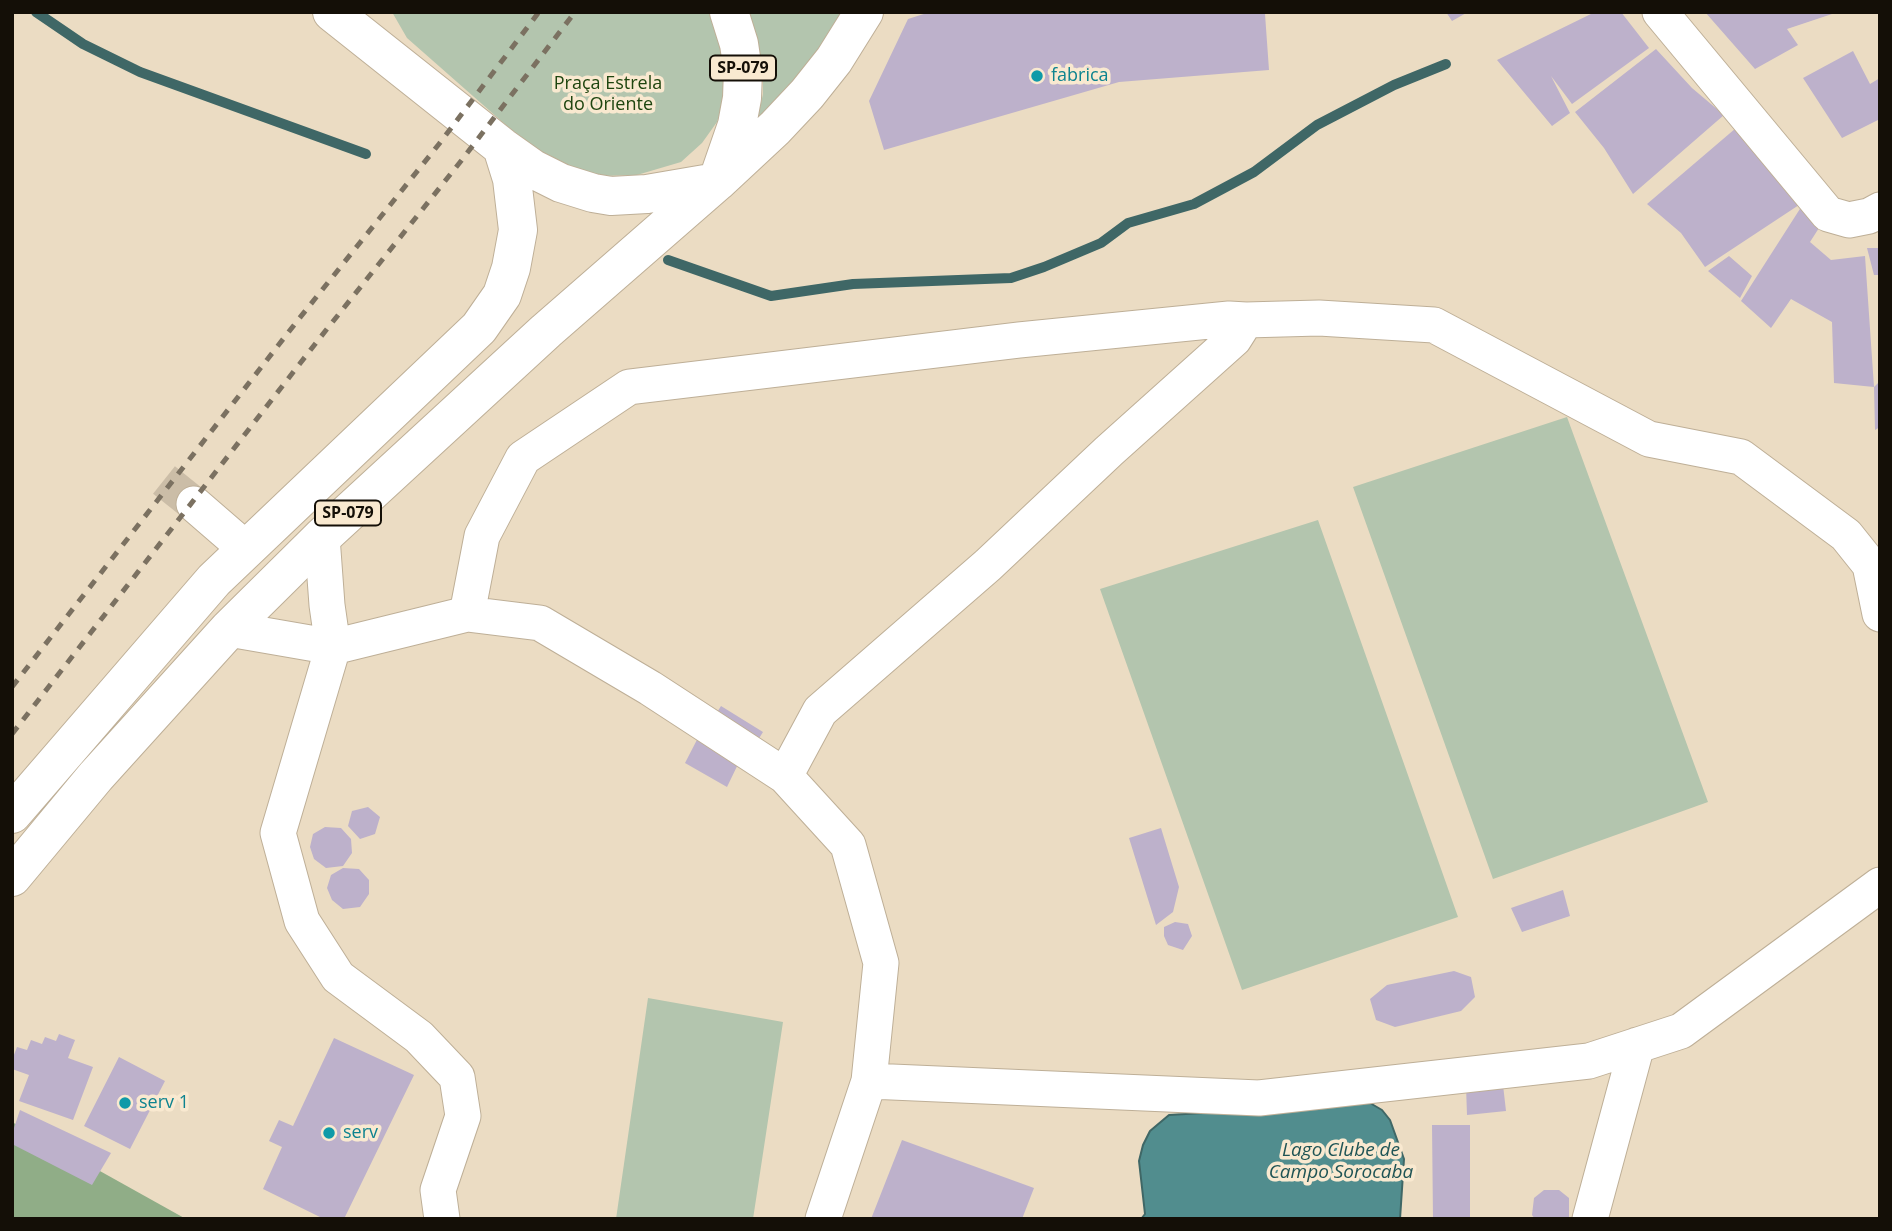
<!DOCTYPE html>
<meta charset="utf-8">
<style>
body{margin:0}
#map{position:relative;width:1892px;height:1231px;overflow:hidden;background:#ebdcc3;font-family:"Open Sans",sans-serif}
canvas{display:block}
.frame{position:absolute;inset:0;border:14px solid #140f07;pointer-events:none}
</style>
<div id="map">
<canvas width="1892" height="1231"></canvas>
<div class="frame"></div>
</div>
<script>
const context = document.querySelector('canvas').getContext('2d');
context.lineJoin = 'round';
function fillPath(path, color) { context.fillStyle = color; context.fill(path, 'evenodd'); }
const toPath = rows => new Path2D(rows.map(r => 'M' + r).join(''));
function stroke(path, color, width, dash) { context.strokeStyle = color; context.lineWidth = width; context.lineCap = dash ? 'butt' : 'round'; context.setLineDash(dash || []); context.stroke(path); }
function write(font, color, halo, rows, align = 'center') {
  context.font = font + ' "Open Sans",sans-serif'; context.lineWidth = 7; context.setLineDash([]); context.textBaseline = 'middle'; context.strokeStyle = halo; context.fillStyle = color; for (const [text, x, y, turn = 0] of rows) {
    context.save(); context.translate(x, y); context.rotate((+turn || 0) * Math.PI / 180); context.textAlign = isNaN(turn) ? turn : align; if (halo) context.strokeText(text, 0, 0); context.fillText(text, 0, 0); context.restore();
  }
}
fillPath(toPath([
 [392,12,712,12,723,40,727,91,717,122,702,143,681,162,637,175,601,176,572,171,532,148,407,38],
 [749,12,844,12,803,73,759,121,759,112,763,94,763,67],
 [1567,417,1708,802,1493,879,1353,487],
 [1318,520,1458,917,1242,990,1100,589],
 [648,998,783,1022,753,1219,616,1219]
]), '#b3c5ae');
fillPath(toPath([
 [12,1122,186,1219,12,1219]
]), '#90ad87');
const water = toPath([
 [1370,1103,1382,1110,1390,1120,1404,1159,1400,1219,1141,1219,1145,1214,1139,1161,1143,1145,1150,1131,1169,1115,1370,1103]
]);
fillPath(water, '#518d8e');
stroke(water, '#3f6766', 2);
stroke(toPath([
 [36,12,83,44,140,72,366,154],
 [668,260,771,296,853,284,1011,278,1044,267,1101,243,1128,223,1194,204,1254,172,1317,125,1394,85,1446,64]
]), '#3f6766', 10);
fillPath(toPath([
 [930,12,1268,12,1265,14,1269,70,1119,82,884,150,869,101,908,19],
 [1446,12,1468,12,1452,21],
 [1595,12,1621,12,1649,48,1572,104,1551,76,1570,113,1552,126,1497,60],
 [1705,12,1835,12,1835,13,1787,29,1798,45,1755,69],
 [1656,49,1692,88,1724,115,1633,194,1604,148,1575,112],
 [1853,51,1870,84,1880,78,1880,119,1842,138,1803,78],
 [1736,128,1805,201,1705,267,1681,233,1647,204],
 [1805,201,1826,217,1810,242,1831,260,1865,256,1874,387,1834,383,1832,322,1791,299,1771,328,1741,301],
 [1867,248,1880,248,1880,275,1874,275],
 [1729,256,1752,276,1740,298,1708,271],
 [1880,381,1880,427,1875,430,1874,387],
 [721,706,763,732,753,748,711,722],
 [701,732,741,758,727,787,685,763],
 [368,807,380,817,375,834,360,839,348,826,352,811],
 [325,827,341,828,351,839,352,853,343,866,326,868,314,859,310,847,313,834],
 [1161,828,1179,887,1173,912,1156,925,1129,838],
 [343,868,359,869,369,880,369,894,360,907,343,909,332,900,327,888,331,875],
 [1563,890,1570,916,1522,932,1511,908],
 [1175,922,1188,924,1192,936,1183,950,1168,945,1164,936,1164,927],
 [1454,971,1471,977,1475,997,1461,1011,1395,1027,1376,1020,1370,999,1387,985],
 [59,1034,75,1040,68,1058,93,1067,73,1120,19,1101,29,1075,12,1069,12,1060,17,1047,27,1050,31,1040,42,1044,45,1037,56,1041],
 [334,1038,414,1075,344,1219,324,1219,263,1189,282,1147,269,1141,279,1120,293,1126],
 [119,1057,165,1081,130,1149,84,1126],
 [1503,1085,1506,1111,1467,1115,1466,1086],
 [20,1110,111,1153,92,1185,12,1144,12,1134],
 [1432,1125,1470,1125,1470,1219,1433,1219],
 [902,1140,1034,1188,1022,1219,871,1219],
 [1544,1190,1559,1190,1569,1198,1569,1218,1535,1219,1532,1215,1534,1198]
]), '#bdb1cb');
stroke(toPath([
 [164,480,194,504]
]), '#cbbda7', 35, [35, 18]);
const minor = toPath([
 [1660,12,1828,214,1849,220,1869,216,1880,210],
 [1246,320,1319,318,1434,325,1649,439,1741,457,1846,535,1870,565,1880,614],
 [194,504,246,549],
 [322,537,327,605,333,647,278,833,302,921,338,977,419,1037,457,1077,463,1116,438,1190,442,1219],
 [229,629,333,647,467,614,540,623,650,688,785,776,820,711,988,565,1109,451,1234,339,1246,320,1229,319,1019,340,629,387,523,458,482,536,467,614],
 [785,776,848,845,881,963,869,1081,823,1219],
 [869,1081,1259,1098,1589,1061,1681,1031,1880,885],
 [1590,1219,1637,1045]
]);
const major = toPath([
 [332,12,502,147,533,169,561,183,593,193,611,196,647,194,717,182],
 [719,177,737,125,742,98,743,71,739,44,729,12],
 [12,814,214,580,479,328,502,295,511,268,518,230,512,179,502,147],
 [12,877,96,776,229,629,322,537,546,331,717,182,775,128,807,94,834,60,864,12]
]);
stroke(minor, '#beaf97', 37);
stroke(major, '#beaf97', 40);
stroke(minor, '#fff', 35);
stroke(major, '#fff', 38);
stroke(toPath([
 [12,687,298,320,439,144,539,12],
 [12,734,319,339,461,161,575,12]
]), '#7b7161', 5, [9, 9]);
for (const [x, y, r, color] of [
 [1037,76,7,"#0f9aa8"],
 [125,1103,7,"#0f9aa8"],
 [329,1133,7,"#0f9aa8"]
]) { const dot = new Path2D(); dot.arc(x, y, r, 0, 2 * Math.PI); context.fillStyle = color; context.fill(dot); stroke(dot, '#f9e9d0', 2.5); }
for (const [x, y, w] of [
 [743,68,66],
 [348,513,66]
]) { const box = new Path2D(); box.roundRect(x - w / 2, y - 12.5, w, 25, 5); context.fillStyle = '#f9e9d0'; context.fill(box); stroke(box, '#140f07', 2); }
write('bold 16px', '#140f07', null, [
 ["SP-079",743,68],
 ["SP-079",348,513]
]);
write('18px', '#0d838f', '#f9e9d0', [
 ["fabrica",1051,76],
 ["serv 1",139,1103],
 ["serv",343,1133]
], 'left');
write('18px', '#1e450f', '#f9e9d0', [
 ["Praça Estrela",608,84],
 ["do Oriente",608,105]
]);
write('italic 19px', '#1f5455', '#f9e9d0', [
 ["Lago Clube de",1341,1151],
 ["Campo Sorocaba",1341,1173]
]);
</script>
